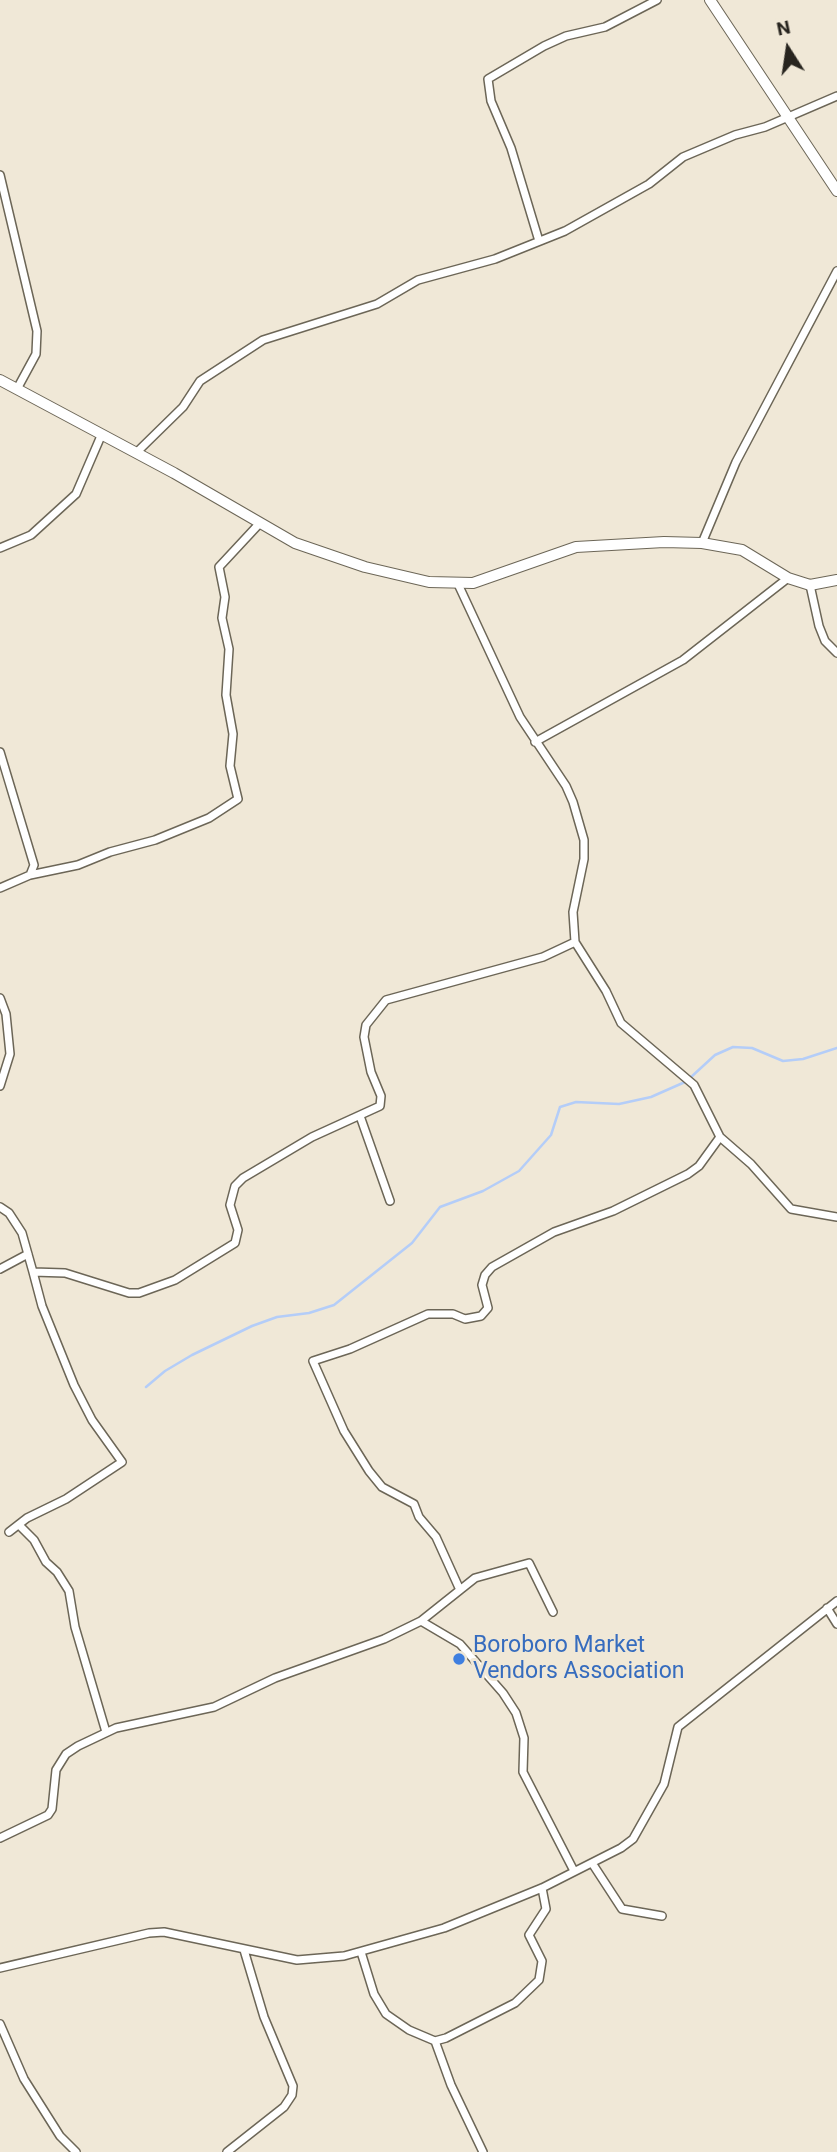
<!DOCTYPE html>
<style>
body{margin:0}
#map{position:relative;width:837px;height:2152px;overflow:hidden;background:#f0e8d7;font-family:Roboto,sans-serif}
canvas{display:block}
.north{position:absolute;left:753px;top:14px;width:70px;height:70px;-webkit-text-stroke:5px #f0e8d7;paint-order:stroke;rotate:348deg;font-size:19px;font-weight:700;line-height:28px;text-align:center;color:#28251f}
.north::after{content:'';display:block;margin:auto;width:24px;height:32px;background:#28251f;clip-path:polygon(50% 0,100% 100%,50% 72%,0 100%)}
</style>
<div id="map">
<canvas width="837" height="2152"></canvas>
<div class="north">N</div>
</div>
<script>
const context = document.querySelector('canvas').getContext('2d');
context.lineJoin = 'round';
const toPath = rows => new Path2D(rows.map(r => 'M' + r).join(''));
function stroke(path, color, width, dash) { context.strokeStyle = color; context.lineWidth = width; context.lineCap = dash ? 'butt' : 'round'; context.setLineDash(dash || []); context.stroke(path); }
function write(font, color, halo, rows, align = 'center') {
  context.font = font + ' Roboto,sans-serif'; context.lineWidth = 6; context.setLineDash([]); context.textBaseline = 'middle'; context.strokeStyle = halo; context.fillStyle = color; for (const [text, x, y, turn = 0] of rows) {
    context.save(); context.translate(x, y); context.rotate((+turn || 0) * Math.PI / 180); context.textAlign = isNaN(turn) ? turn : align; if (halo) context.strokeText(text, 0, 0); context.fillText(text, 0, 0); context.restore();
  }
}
stroke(toPath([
 [690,1078,715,1055,733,1047,752,1048,783,1061,803,1059,837,1048],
 [146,1387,165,1371,192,1355,252,1326,277,1317,309,1313,334,1305,412,1243,440,1207,483,1191,519,1171,551,1135,560,1107,576,1102,619,1104,651,1097,685,1082]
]), '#b4cdf8', 2.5);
const street = toPath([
 [0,175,37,331,36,354,17,389],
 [539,241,511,148,491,101,488,79,544,46,566,36,605,27,657,0],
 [136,453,183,407,200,381,263,340,377,304,418,280,495,259,565,231,649,184,683,157,735,135,765,127,837,96],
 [702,543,736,462,837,271],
 [0,548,31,535,76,494,101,436],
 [458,584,520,717,566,786,573,802,584,840,584,859,573,912,575,942,606,991,621,1023,694,1085,720,1137,751,1164,791,1209,837,1217],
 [810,585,819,626,825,641,837,653],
 [535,742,683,660,788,578],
 [0,752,34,865,30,875,0,888],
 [30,875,78,865,110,852,155,840,209,818,238,799,230,766,233,734,226,695,229,649,222,618,225,597,219,567,259,524],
 [0,998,6,1014,10,1054,0,1086],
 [360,1116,390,1201],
 [0,1207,9,1213,22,1233,33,1272,65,1273,129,1293,139,1293,175,1280,235,1243,238,1230,230,1205,235,1186,243,1178,312,1137,380,1106,381,1096,371,1072,364,1037,366,1025,386,1000,543,957,575,942],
 [0,1269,28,1254],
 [19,1525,34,1540,46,1562,57,1572,69,1591,75,1627,106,1732],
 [9,1532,27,1518,66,1499,122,1462,92,1420,74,1385,42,1306,33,1272],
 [460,1590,436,1537,419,1517,414,1504,382,1487,369,1471,344,1431,313,1361,350,1349,428,1314,453,1314,465,1319,481,1316,488,1308,482,1285,485,1275,492,1267,554,1232,613,1211,688,1174,699,1166,720,1137],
 [827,1608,837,1624],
 [421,1621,460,1644,503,1693,516,1713,524,1738,523,1772,574,1871],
 [0,1838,48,1815,52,1809,56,1770,66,1754,78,1746,116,1728,214,1707,275,1678,384,1639,421,1621,475,1578,529,1563,553,1612],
 [592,1863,622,1909,662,1916],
 [361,1952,374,1994,386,2014,409,2030,435,2041,446,2038,515,2003,539,1980,542,1961,529,1935,546,1909,542,1888],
 [0,1968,149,1933,164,1932,297,1960,344,1956,444,1928,542,1888,621,1848,633,1839,664,1784,678,1727,837,1601],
 [0,2024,24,2079,60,2136,76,2152],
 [435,2041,451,2085,483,2152],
 [227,2152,284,2107,292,2095,293,2086,264,2017,244,1950]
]);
const secondary = toPath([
 [710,0,837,191],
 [0,380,174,473,295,543,365,567,429,582,473,583,576,547,664,542,702,543,742,550,788,578,810,585,837,580]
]);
stroke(street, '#6c6657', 10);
stroke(secondary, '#6c6657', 12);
stroke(street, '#fff', 7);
stroke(secondary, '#fff', 10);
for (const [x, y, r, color] of [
 [459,1659,7,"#3f7fe0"]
]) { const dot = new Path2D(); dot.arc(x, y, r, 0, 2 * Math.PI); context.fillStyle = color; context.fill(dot); stroke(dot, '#f0e8d7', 2.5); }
write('23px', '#366cbe', '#f0e8d7', [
 ["Boroboro Market",473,1646],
 ["Vendors Association",473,1672]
], 'left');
</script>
